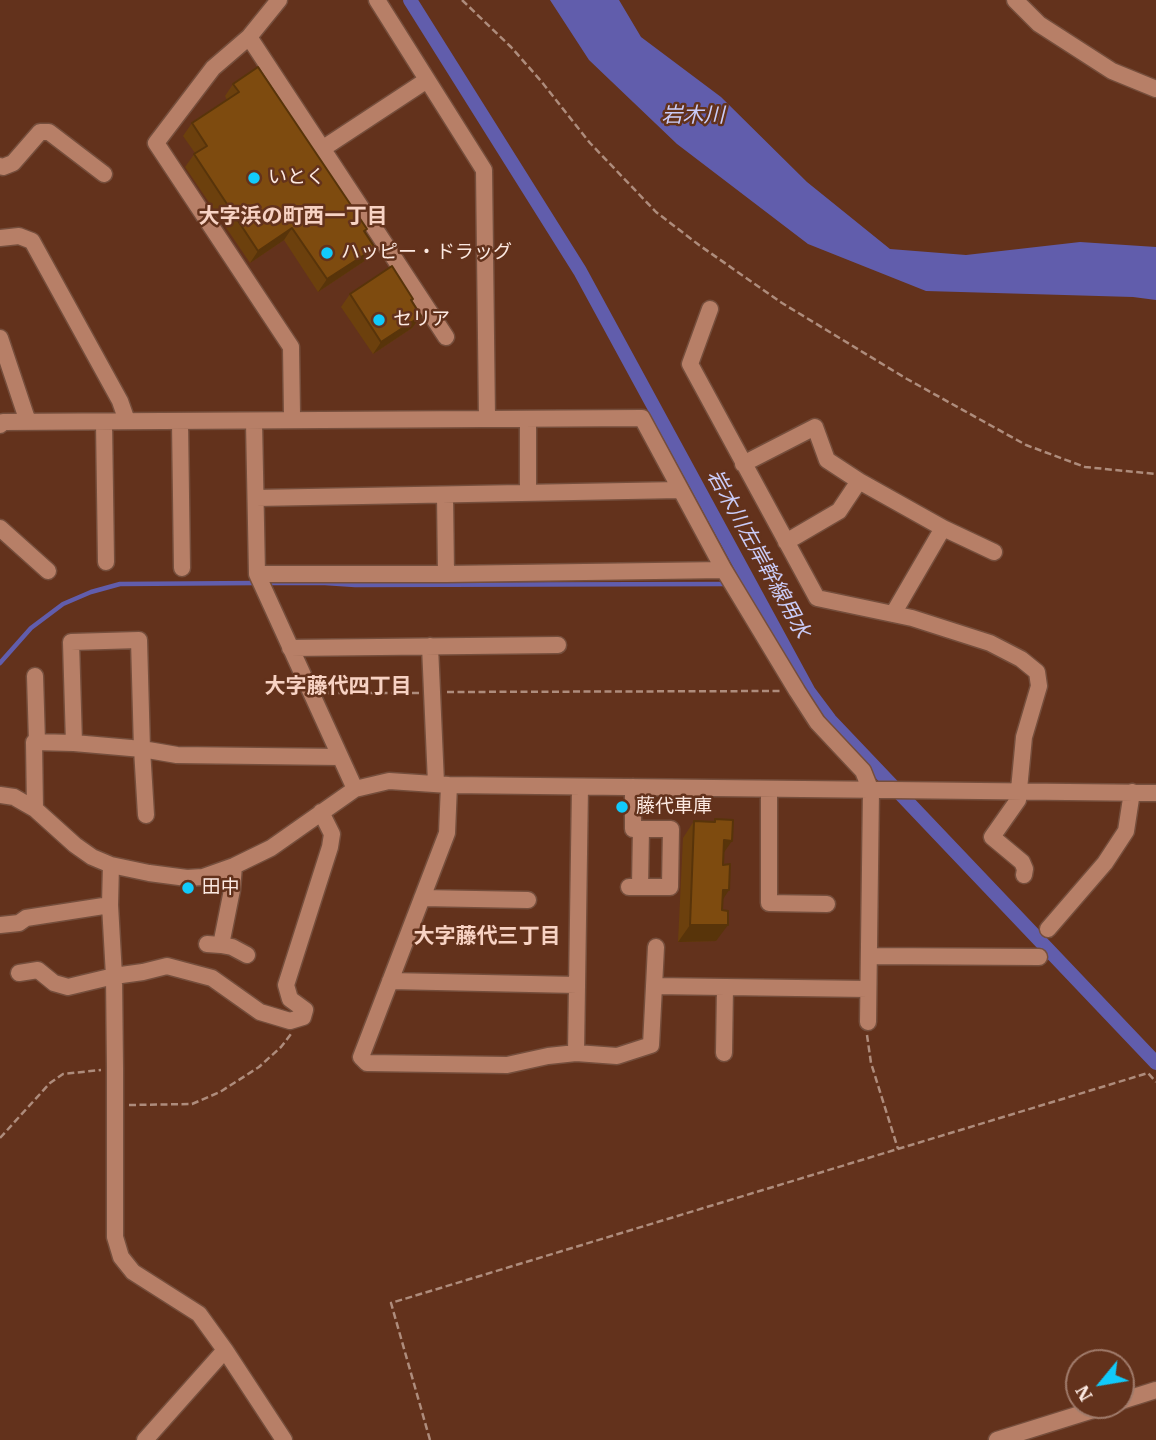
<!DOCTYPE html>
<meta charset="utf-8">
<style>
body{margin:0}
#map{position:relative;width:1156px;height:1440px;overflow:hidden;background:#63321c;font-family:"IBM Plex Serif",serif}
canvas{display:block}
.north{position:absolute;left:1065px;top:1349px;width:70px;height:70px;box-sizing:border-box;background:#63321c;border:2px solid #a07b6b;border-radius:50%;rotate:240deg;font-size:19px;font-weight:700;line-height:28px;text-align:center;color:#fce9e1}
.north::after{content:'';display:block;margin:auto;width:24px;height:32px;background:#11cafa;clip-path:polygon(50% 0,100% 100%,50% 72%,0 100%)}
</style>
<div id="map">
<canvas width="1156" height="1440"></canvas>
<div class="north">N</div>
</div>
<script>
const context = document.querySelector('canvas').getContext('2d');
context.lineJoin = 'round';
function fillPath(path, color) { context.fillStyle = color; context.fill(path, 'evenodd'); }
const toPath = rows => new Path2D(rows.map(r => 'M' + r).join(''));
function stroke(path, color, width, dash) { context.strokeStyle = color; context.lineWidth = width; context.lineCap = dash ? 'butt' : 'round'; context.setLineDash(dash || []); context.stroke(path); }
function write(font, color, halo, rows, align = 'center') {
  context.font = font + ' "IBM Plex Serif","Noto Sans JP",serif'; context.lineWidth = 5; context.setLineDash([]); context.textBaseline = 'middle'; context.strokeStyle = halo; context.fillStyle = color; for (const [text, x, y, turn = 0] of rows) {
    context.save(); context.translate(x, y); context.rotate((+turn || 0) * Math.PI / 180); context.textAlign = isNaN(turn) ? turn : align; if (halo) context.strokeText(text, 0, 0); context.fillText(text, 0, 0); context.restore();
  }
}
fillPath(toPath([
 [550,0,619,0,641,37,721,97,807,182,890,249,966,255,1080,242,1156,247,1156,300,1133,297,926,291,808,244,677,144,589,60]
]), '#615dac');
stroke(toPath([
 [267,583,325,583,355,585,727,584],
 [0,663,31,628,63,604,91,592,120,584,258,583]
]), '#615dac', 4.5);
stroke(toPath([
 [410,0,580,271,809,692,830,720,1156,1063]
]), '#615dac', 14);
const minor = toPath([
 [279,0,249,37,213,68,156,143,291,347,292,414],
 [377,0,484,170,487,419],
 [1015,0,1039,24,1112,71,1156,89],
 [249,37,446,337],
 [322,149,427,80],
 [0,166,3,167,13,163,40,132,49,132,104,174],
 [0,238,19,236,32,241,120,401,127,421],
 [710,309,690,364,817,598,912,618,990,643,1021,659,1037,672,1039,686,1024,737,1018,800,992,837,1022,862,1025,869,1024,875],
 [0,338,28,422],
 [528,419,528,493],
 [104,422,106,562],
 [180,422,182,568],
 [254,422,257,574,355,789],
 [0,425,3,422,642,418,724,570,797,691,817,722,863,771,871,791,868,1022],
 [743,464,815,427,827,460,859,481,943,528,994,552],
 [445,495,446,574],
 [256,498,680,490],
 [0,528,48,571],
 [786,542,839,511,859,481],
 [257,574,446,574,724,570],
 [893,614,943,528],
 [430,646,436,783],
 [290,648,558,645],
 [35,676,37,742],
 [74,743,71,642,139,640,142,749,146,815],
 [449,785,447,833,361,1057,367,1063,507,1065,548,1056,576,1053,617,1056,651,1045,656,947],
 [769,789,769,903,827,904],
 [0,795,14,797,35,809,75,845,92,857,111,865,149,873,187,878,203,877,234,866,271,848,355,789,389,781,449,785,1156,793],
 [35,809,34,742,74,743,142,749,177,755,340,757],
 [111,865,110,905,114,976,115,1068,115,1237,121,1257,133,1272,199,1314,225,1350,284,1440],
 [629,887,670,887,671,829,633,829,633,787],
 [640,887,641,829],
 [422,898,528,900],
 [0,925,19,923,26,918,110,905],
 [1048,929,1105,863,1126,831,1132,792],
 [207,944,221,945,232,890,234,866],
 [221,945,232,947,247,955],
 [869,956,1039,957],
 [19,973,38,970,54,983,68,987,114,976,143,972,167,966,212,978,260,1012,290,1021,303,1017,305,1010,290,999,286,985,330,847,332,834,321,812],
 [390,981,577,985],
 [654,986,868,989],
 [576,1053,580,787],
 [724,1053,725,987],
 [1121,1401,1156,1390],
 [145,1440,225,1350],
 [997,1440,1109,1405]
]);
stroke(minor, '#754e3c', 19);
stroke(toPath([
 [462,0,511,47,541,81,590,143,656,212,699,245,782,303,907,379,1026,445,1085,467,1156,474],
 [447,692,780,691],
 [328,693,420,693],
 [867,1035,871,1063,898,1149],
 [129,1105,192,1104,220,1092,259,1067,281,1047,291,1034],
 [0,1138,50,1083,63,1074,101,1070],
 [430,1440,391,1303,1148,1073,1156,1082]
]), '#ae8c7c', 2.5, [7, 3.5]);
stroke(minor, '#b77f67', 16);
fillPath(toPath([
 [233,84,367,229,365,232,375,248,366,260,318,292,284,240,250,263,185,167,195,153,183,136,192,123,227,100,225,96],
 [350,294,413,299,412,301,421,316,412,328,373,354,341,307],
 [715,819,724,853,722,901,716,941,678,942,683,838,694,821,714,822]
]), '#6c400d');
fillPath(toPath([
 [292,228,284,240,250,263,258,251],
 [375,248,366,260,318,292,327,279],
 [421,316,412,328,373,354,381,342],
 [724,840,732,841,720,858],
 [723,890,729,890,718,907],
 [690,925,728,925,716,941,678,942]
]), '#58340a');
const building = toPath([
 [258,67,367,229,364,231,375,248,327,279,292,228,258,251,194,154,207,146,192,123,239,92,233,84,258,67],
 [392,266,413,299,411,300,421,316,381,342,350,294,392,266],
 [715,819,733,820,732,841,724,840,723,865,730,864,729,890,723,890,722,910,728,911,728,925,690,925,694,821,715,822,715,819]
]);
fillPath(building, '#7e4b0f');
stroke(building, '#58340a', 2);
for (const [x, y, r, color] of [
 [254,178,7,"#11cafa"],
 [327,253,7,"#11cafa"],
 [379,320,7,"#11cafa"],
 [622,807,7,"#11cafa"],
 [188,888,7,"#11cafa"]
]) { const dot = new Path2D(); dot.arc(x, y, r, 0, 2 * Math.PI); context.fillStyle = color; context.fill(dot); stroke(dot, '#63321c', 2.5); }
write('19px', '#fce9e1', '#63321c', [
 ["いとく",268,178],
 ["ハッピー・ドラッグ",341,253],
 ["セリア",393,320],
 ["藤代車庫",636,807],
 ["田中",202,888]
], 'left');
write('italic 21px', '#caccf8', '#63321c', [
 ["岩木川",693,116],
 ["岩木川左岸幹線用水",758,554,61]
]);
write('bold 21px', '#f7d2c3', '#63321c', [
 ["大字浜の町西一丁目",293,217],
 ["大字藤代四丁目",338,687],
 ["大字藤代三丁目",487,937]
]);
</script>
